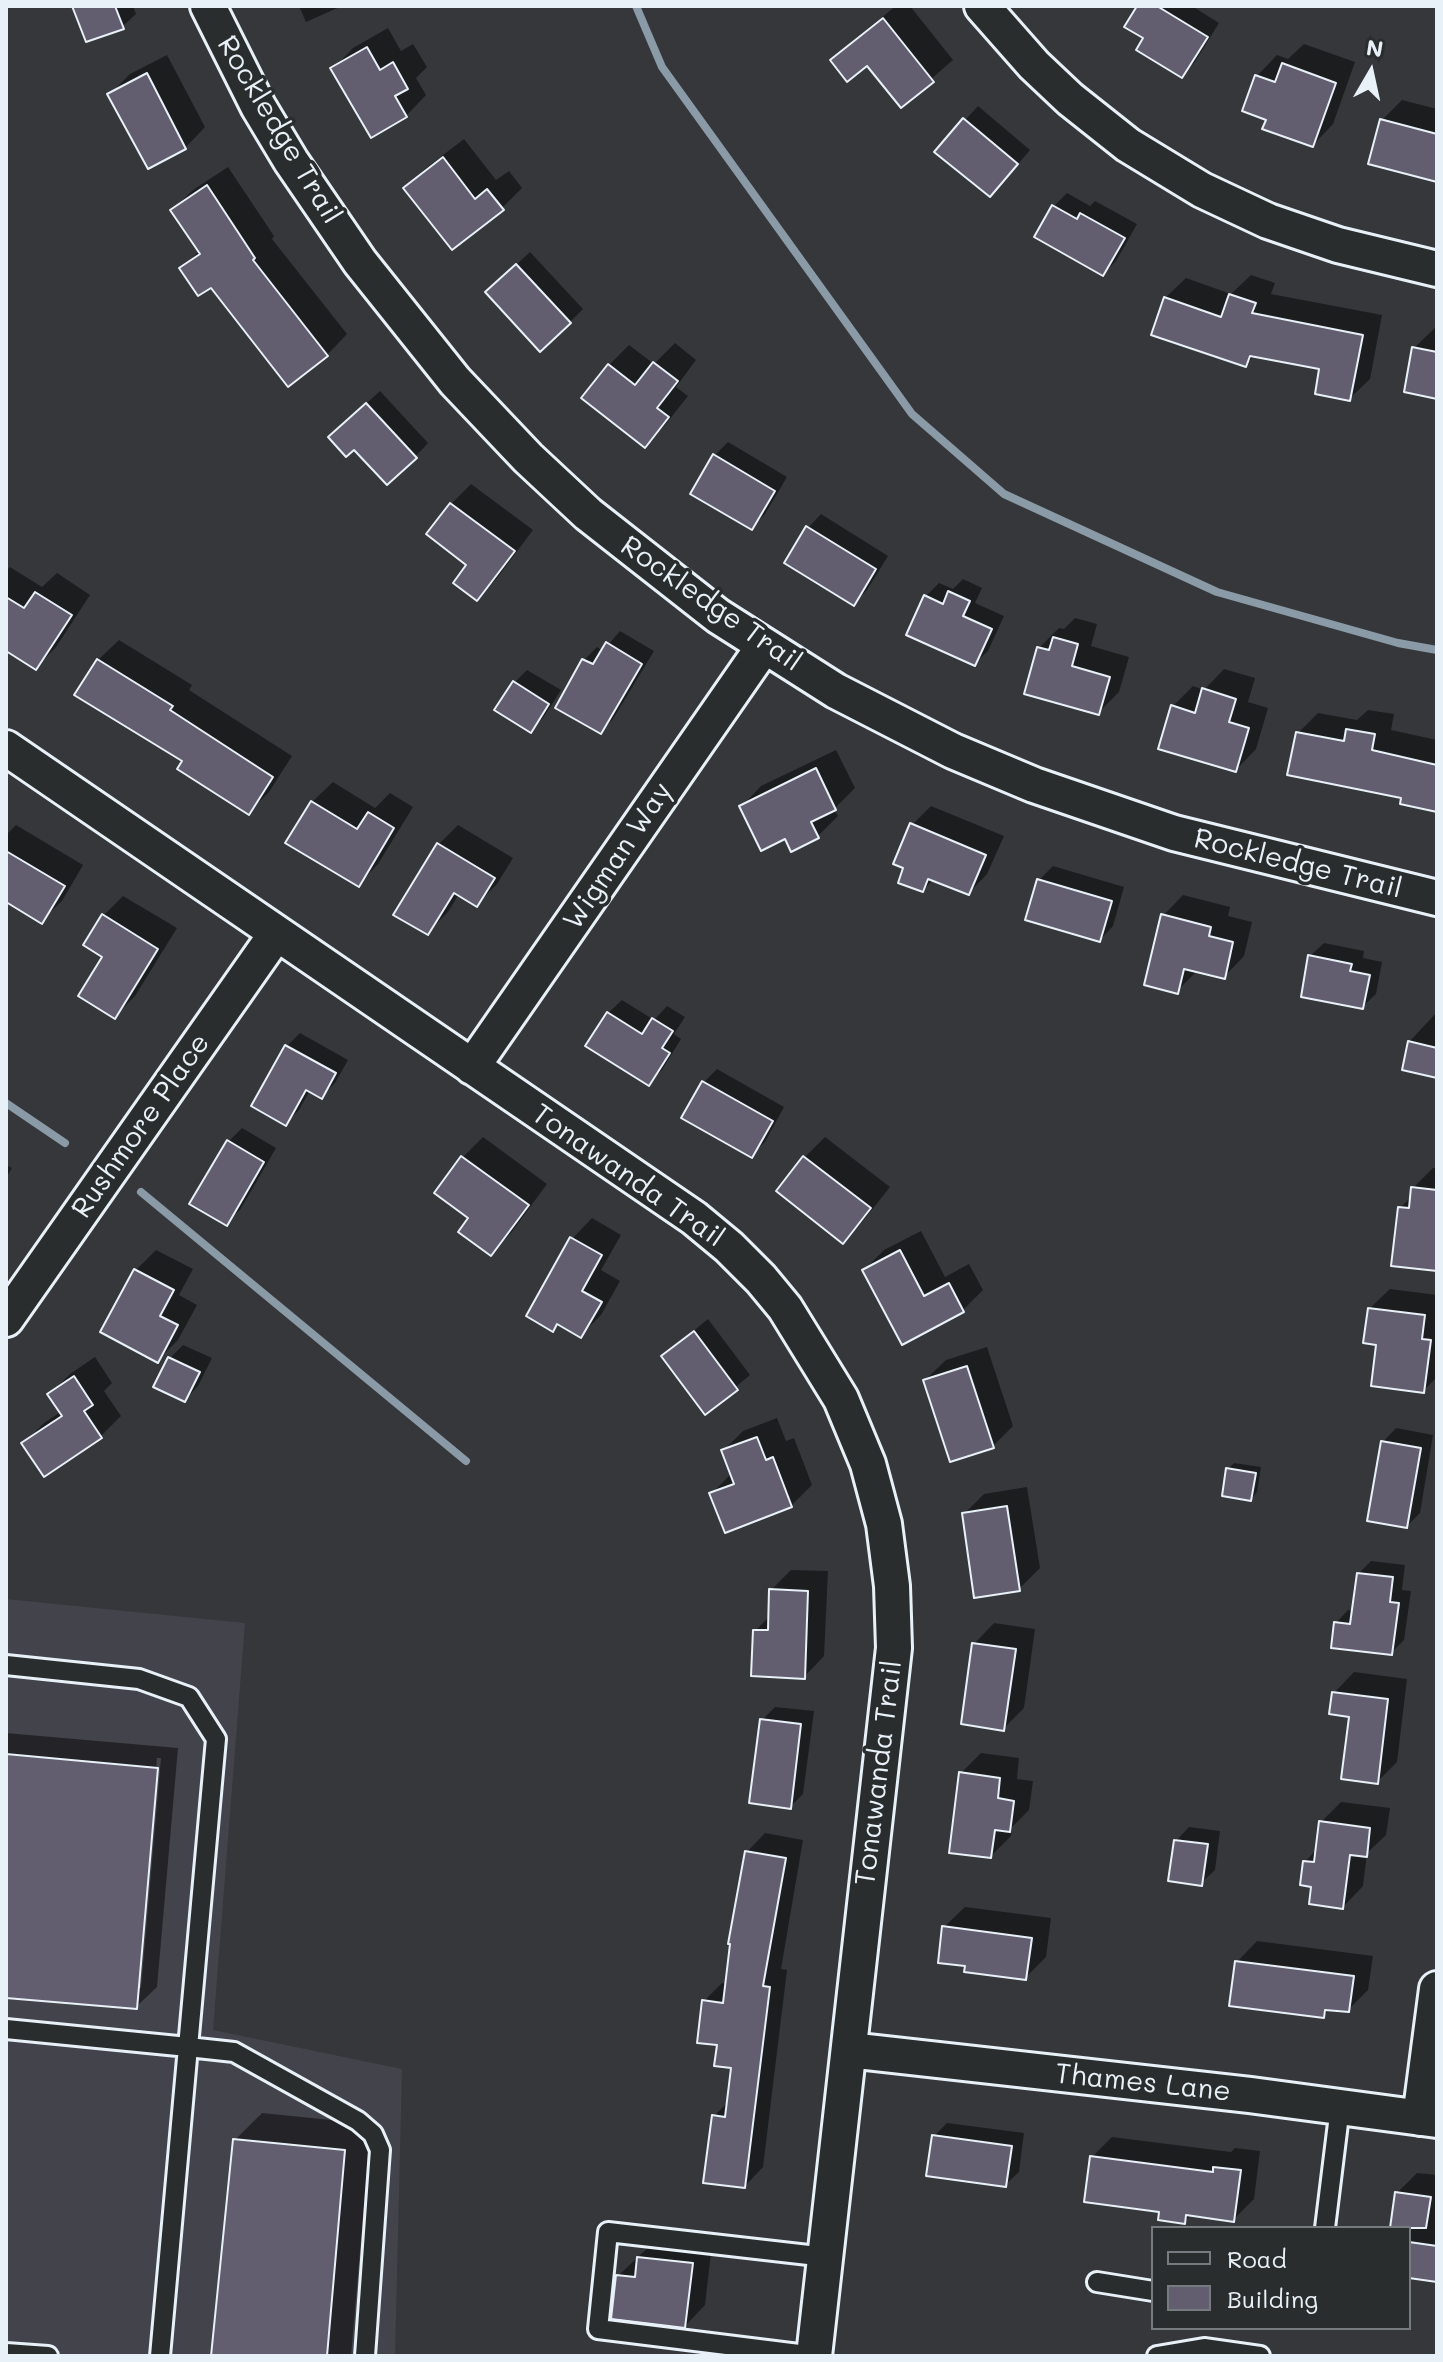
<!DOCTYPE html>
<style>
body{margin:0}
#map{position:relative;width:1443px;height:2362px;overflow:hidden;background:#35373b;font-family:Mali,sans-serif}
canvas{display:block}
.frame{position:absolute;inset:0;border:8px solid #e8f1f8;pointer-events:none}
.legend{position:absolute;left:1151px;top:2226px;width:260px;height:104px;box-sizing:border-box;background:#2a2d2e;border:2px solid #767b7f;margin:0;padding:10px 14px;list-style:none;font-size:24px;color:#e8f1f8}
.legend li{display:flex;align-items:center;gap:16px;height:40px}
.legend b{width:40px;border:2px solid #767b7f}
.north{position:absolute;left:1331px;top:32px;width:80px;height:80px;-webkit-text-stroke:6px #2a2d2e;paint-order:stroke;rotate:9deg;font-size:22px;font-weight:700;line-height:32px;text-align:center;color:#e8f1f8}
.north::after{content:'';display:block;margin:auto;width:28px;height:36px;background:#e8f1f8;clip-path:polygon(50% 0,100% 100%,50% 72%,0 100%)}
</style>
<div id="map">
<canvas width="1443" height="2362"></canvas>
<div class="frame"></div>
<ul class="legend">
<li><b style="height:10px;background:#2a2d2e"></b>Road</li>
<li><b style="height:22px;background:#635e6f"></b>Building</li>
</ul>
<div class="north">N</div>
</div>
<script>
const context = document.querySelector('canvas').getContext('2d');
context.lineJoin = 'round';
function fillPath(path, color) { context.fillStyle = color; context.fill(path, 'evenodd'); }
const toPath = rows => new Path2D(rows.map(r => 'M' + r).join(''));
function stroke(path, color, width, dash) { context.strokeStyle = color; context.lineWidth = width; context.lineCap = dash ? 'butt' : 'round'; context.setLineDash(dash || []); context.stroke(path); }
function write(font, color, halo, rows, align = 'center') {
  context.font = font + ' Mali,sans-serif'; context.lineWidth = 7; context.setLineDash([]); context.textBaseline = 'middle'; context.strokeStyle = halo; context.fillStyle = color; for (const [text, x, y, turn = 0] of rows) {
    context.save(); context.translate(x, y); context.rotate((+turn || 0) * Math.PI / 180); context.textAlign = isNaN(turn) ? turn : align; if (halo) context.strokeText(text, 0, 0); context.fillText(text, 0, 0); context.restore();
  }
}
fillPath(toPath([
 [6,1599,245,1623,213,2030,402,2069,395,2356,6,2356]
]), '#43434b');
fillPath(toPath([
 [75,6,133,6,136,14,122,27],
 [299,6,342,6,306,22],
 [896,6,910,6,953,60,901,105,867,64,833,61,853,40],
 [1139,6,1192,6,1219,23,1195,62,1182,75],
 [388,28,401,51,413,44,427,67,416,78,426,95,406,116,371,136,333,69,353,48],
 [1304,44,1355,62,1333,124,1313,145,1268,119,1245,110,1257,76,1277,55,1288,59],
 [167,55,205,127,185,148,110,94,130,74],
 [1402,100,1437,109,1437,180,1382,120],
 [978,106,1030,150,1003,182,937,151],
 [464,139,496,180,509,171,522,188,502,208,406,188,426,168],
 [228,167,274,236,272,239,347,334,327,355,289,384,211,285,182,268,200,250,172,210,193,190],
 [1067,193,1090,206,1095,201,1137,224,1116,261,1103,274,1054,206],
 [530,252,583,309,570,322,501,279],
 [1251,275,1275,283,1271,294,1382,315,1370,379,1349,399,1322,368,1255,355,1246,365,1165,298,1186,278,1231,294],
 [1435,328,1437,328,1437,397,1414,348],
 [675,343,696,360,676,387,688,396,665,425,645,446,609,365,629,345,654,364],
 [380,391,428,443,415,457,344,424],
 [728,442,787,477,765,514,752,528,715,455],
 [471,484,533,530,497,578,477,599,451,504],
 [821,514,888,556,867,590,854,603,808,528],
 [10,567,42,587,57,573,90,595,56,647,36,668,14,653,12,655,6,651,6,571],
 [963,579,982,588,975,603,1004,616,988,651,974,664,925,597,939,583,953,589],
 [1075,618,1097,624,1091,646,1129,657,1119,692,1098,713,1039,648,1059,628,1064,629],
 [620,631,654,651,613,719,601,732,584,660,597,647,603,651],
 [119,640,192,685,189,690,292,756,269,792,249,812,185,760,98,660],
 [1224,669,1255,678,1248,702,1268,708,1256,749,1236,770,1173,706,1193,686,1204,690],
 [527,670,561,690,543,718,530,731,514,683],
 [1368,710,1394,714,1391,730,1437,740,1437,810,1298,733,1318,713,1357,720],
 [836,750,855,788,834,809,838,816,818,836,741,807,761,786],
 [333,782,375,808,390,793,413,807,378,864,358,885,312,802],
 [931,806,1004,836,987,874,969,893,934,879,923,890,912,825],
 [16,825,83,865,62,901,41,921,6,900,6,835],
 [458,825,513,858,497,884,477,904,459,894,448,912,427,933,438,845],
 [1053,866,1124,887,1113,926,1100,940,1039,880],
 [1183,895,1230,907,1228,916,1252,922,1244,956,1224,977,1198,970,1177,991,1163,916],
 [123,896,177,928,135,996,115,1016,105,956,103,916],
 [1324,943,1364,951,1363,958,1382,962,1376,994,1362,1007,1310,956],
 [622,1000,654,1020,667,1006,685,1017,674,1034,681,1039,662,1070,648,1084,588,1046,608,1013],
 [1437,1012,1437,1076,1409,1042],
 [300,1033,348,1060,335,1083,322,1096,310,1090,299,1110,286,1123,287,1046],
 [717,1069,784,1107,765,1142,751,1155,704,1082],
 [242,1128,276,1148,240,1210,226,1223,229,1141],
 [483,1137,547,1184,511,1233,491,1254,462,1158],
 [825,1137,890,1187,863,1221,843,1241,779,1191,805,1157],
 [6,1165,12,1168,6,1178],
 [1433,1168,1437,1168,1437,1269,1400,1208,1412,1196,1413,1188],
 [592,1218,621,1235,601,1270,620,1281,601,1315,581,1335,559,1322,552,1329,572,1239],
 [921,1231,945,1277,969,1264,983,1290,963,1310,902,1342,864,1270,884,1250],
 [156,1250,193,1269,179,1295,197,1305,178,1340,158,1360,103,1331,136,1270],
 [1390,1289,1437,1295,1437,1377,1423,1391,1378,1343,1369,1309],
 [708,1319,750,1375,705,1412,663,1356],
 [183,1345,212,1358,198,1386,185,1400,170,1358],
 [987,1347,1013,1426,993,1446,925,1380,946,1360],
 [95,1357,112,1383,104,1391,121,1416,101,1436,45,1475,24,1443,44,1423,62,1411,50,1394,70,1374],
 [777,1418,786,1441,794,1438,812,1485,791,1506,712,1493,732,1473,723,1451,743,1431],
 [1396,1428,1433,1435,1420,1513,1407,1526,1383,1442],
 [1234,1463,1261,1467,1257,1492,1251,1499,1228,1469],
 [1027,1487,1040,1568,1019,1589,964,1514,984,1494],
 [1371,1561,1405,1565,1402,1590,1411,1591,1404,1640,1391,1653,1336,1623,1348,1610,1354,1611,1359,1573],
 [791,1570,828,1571,824,1656,804,1677,755,1631,770,1616,771,1590],
 [994,1623,1035,1629,1024,1708,1004,1728,974,1644],
 [1354,1672,1407,1679,1397,1762,1377,1782,1351,1715,1334,1693],
 [775,1707,814,1711,803,1794,790,1807,762,1720],
 [6,1733,178,1748,157,1987,136,2007,6,1996],
 [157,1758,161,1758,141,1988,137,1988],
 [981,1753,1019,1758,1017,1779,1033,1781,1029,1810,1012,1827,1011,1836,991,1856,961,1773],
 [1341,1802,1390,1808,1386,1835,1367,1853,1363,1886,1343,1907,1314,1886,1305,1862,1317,1849,1321,1822],
 [1189,1827,1220,1831,1215,1870,1201,1883,1176,1841],
 [765,1833,803,1840,781,1969,787,1970,763,2167,745,2186,714,2116,729,2101,733,2066,719,2044,704,2001,722,1983,727,1984,747,1852],
 [965,1907,1051,1918,1046,1957,1025,1978,967,1965,944,1927],
 [1257,1941,1373,1956,1368,1990,1348,2010,1331,2008,1323,2016,1237,1962],
 [262,2113,371,2124,351,2356,213,2356,235,2140],
 [947,2123,1024,2133,1019,2172,1005,2185,934,2136],
 [1112,2137,1231,2152,1235,2148,1260,2151,1254,2199,1234,2219,1192,2214,1184,2222,1162,2210,1092,2157],
 [1417,2173,1437,2175,1437,2280,1409,2276,1409,2228,1392,2228,1397,2193],
 [659,2237,712,2244,705,2305,685,2326,618,2276]
]), '#0007');
stroke(toPath([
 [636,6,662,67,912,414,1004,494,1217,592,1398,643,1437,650],
 [6,1103,65,1143],
 [141,1192,466,1461]
]), '#8a9aa6', 8);
const building = toPath([
 [72,6,115,6,124,29,86,42,72,6],
 [1137,6,1157,6,1208,37,1182,78,1136,50,1143,38,1124,27,1137,6],
 [883,18,934,82,901,108,867,66,847,82,830,60,883,18],
 [367,47,380,70,393,62,408,89,395,96,407,117,371,138,330,68,367,47],
 [1282,63,1336,83,1313,147,1262,129,1266,120,1242,111,1255,75,1275,82,1282,63],
 [147,73,186,149,148,169,107,94,147,73],
 [963,118,1018,164,990,197,934,152,963,118],
 [1380,119,1437,134,1437,182,1368,164,1380,119],
 [443,157,475,199,487,189,504,210,452,250,403,188,443,157],
 [207,185,255,258,253,260,328,356,288,387,211,288,198,296,179,268,200,254,170,210,207,185],
 [1052,205,1077,219,1080,213,1125,238,1103,276,1034,237,1052,205],
 [516,264,571,323,540,352,485,292,516,264],
 [1229,294,1256,303,1252,313,1363,335,1350,401,1315,394,1319,369,1250,356,1246,367,1151,335,1164,297,1221,317,1229,294],
 [1412,347,1437,352,1437,399,1404,392,1412,347],
 [653,362,678,381,657,408,669,417,645,448,581,398,608,364,635,385,653,362],
 [366,403,417,458,387,485,354,450,346,457,328,437,366,403],
 [713,454,775,491,752,530,690,494,713,454],
 [450,503,515,551,477,601,453,583,466,565,426,534,450,503],
 [806,526,876,569,854,606,784,563,806,526],
 [948,591,970,601,963,616,992,629,975,666,906,635,924,595,943,604,948,591],
 [35,592,72,615,36,670,6,651,6,597,24,608,35,592],
 [1053,637,1078,644,1072,666,1110,677,1099,715,1024,694,1037,647,1049,650,1053,637],
 [606,642,642,664,601,734,555,708,582,659,593,664,606,642],
 [97,659,173,706,170,710,273,777,249,815,177,769,182,761,74,695,97,659],
 [513,681,549,704,531,733,494,710,513,681],
 [1202,688,1236,699,1229,722,1249,728,1236,772,1158,749,1171,705,1195,713,1202,688],
 [1346,729,1375,734,1372,750,1437,765,1437,812,1400,804,1401,798,1287,775,1296,732,1344,741,1346,729],
 [816,768,836,810,811,822,819,838,791,852,785,839,761,851,739,806,816,768],
 [311,801,357,829,368,812,394,828,359,887,285,843,311,801],
 [910,823,986,855,969,895,928,879,923,892,898,883,903,868,893,864,910,823],
 [437,843,495,878,477,907,454,893,428,935,393,915,437,843],
 [6,851,65,886,42,924,6,902,6,851],
 [1037,879,1112,901,1100,942,1025,920,1037,879],
 [102,914,158,949,115,1019,78,996,102,957,83,945,102,914],
 [1161,914,1211,927,1209,936,1233,942,1225,979,1184,969,1178,994,1144,985,1161,914],
 [1308,955,1352,964,1350,971,1370,975,1363,1009,1301,997,1308,955],
 [607,1012,642,1034,652,1018,673,1031,662,1048,670,1053,649,1086,585,1046,607,1012],
 [1408,1041,1437,1048,1437,1078,1402,1070,1408,1041],
 [285,1045,336,1073,322,1099,306,1090,286,1126,251,1106,285,1045],
 [702,1081,773,1121,752,1158,681,1118,702,1081],
 [227,1140,264,1162,227,1226,189,1204,227,1140],
 [461,1156,529,1205,491,1256,458,1232,468,1218,434,1193,461,1156],
 [803,1156,871,1208,843,1244,776,1191,803,1156],
 [1411,1187,1437,1190,1437,1271,1391,1266,1398,1207,1409,1208,1411,1187],
 [570,1237,602,1255,582,1291,602,1302,581,1338,557,1324,553,1332,526,1316,570,1237],
 [900,1250,924,1296,949,1283,964,1312,902,1345,862,1270,900,1250],
 [134,1269,174,1290,160,1316,178,1325,158,1363,100,1332,134,1269],
 [1368,1308,1425,1315,1422,1339,1431,1340,1424,1393,1371,1386,1376,1345,1363,1343,1368,1308],
 [694,1331,738,1390,705,1415,661,1356,694,1331],
 [168,1357,200,1372,185,1402,153,1387,168,1357],
 [967,1366,994,1448,950,1462,923,1380,967,1366],
 [74,1376,93,1405,84,1411,102,1438,44,1477,21,1443,62,1416,47,1394,74,1376],
 [757,1437,766,1460,773,1457,792,1507,725,1533,709,1493,734,1484,721,1450,757,1437],
 [1381,1441,1421,1448,1407,1528,1367,1521,1381,1441],
 [1226,1468,1256,1473,1251,1501,1222,1496,1226,1468],
 [1007,1506,1020,1591,974,1598,962,1513,1007,1506],
 [1357,1573,1393,1577,1390,1602,1399,1603,1392,1655,1331,1648,1334,1622,1350,1624,1357,1573],
 [769,1589,808,1591,805,1679,751,1676,753,1630,768,1630,769,1589],
 [972,1643,1016,1649,1004,1731,961,1724,972,1643],
 [1332,1692,1388,1699,1378,1784,1341,1779,1349,1717,1329,1714,1332,1692],
 [760,1719,801,1724,791,1809,749,1803,760,1719],
 [6,1754,158,1768,137,2009,6,1998,6,1754],
 [959,1772,1000,1778,998,1798,1014,1801,1010,1832,995,1830,991,1858,949,1853,959,1772],
 [1319,1821,1370,1828,1367,1857,1350,1855,1343,1909,1309,1904,1311,1887,1300,1885,1303,1861,1314,1862,1319,1821],
 [1174,1840,1208,1844,1202,1886,1168,1881,1174,1840],
 [745,1851,786,1858,763,1986,770,1987,745,2188,703,2183,712,2115,725,2117,731,2068,714,2066,717,2045,697,2043,702,2000,723,2003,730,1944,728,1944,745,1851],
 [942,1926,1032,1938,1026,1980,964,1972,965,1966,938,1963,942,1926],
 [1235,1961,1354,1976,1349,2012,1325,2010,1324,2018,1229,2006,1235,1961],
 [932,2135,1012,2146,1006,2187,926,2176,932,2135],
 [233,2139,345,2150,327,2356,211,2356,233,2139],
 [1090,2156,1213,2172,1213,2167,1241,2170,1234,2222,1186,2215,1185,2224,1158,2220,1159,2212,1084,2202,1090,2156],
 [1395,2192,1431,2197,1426,2228,1390,2228,1395,2192],
 [1409,2242,1437,2246,1437,2282,1409,2278,1409,2242],
 [637,2257,693,2263,685,2328,611,2319,616,2275,635,2277,637,2257]
]);
fillPath(building, '#635e6f');
stroke(building, '#e8f1f8', 2);
const lane = toPath([
 [6,1665,139,1679,189,1697,216,1739,188,2047,6,2029],
 [1325,2228,1340,2107],
 [1097,2282,1153,2291],
 [6,2353,48,2356],
 [160,2356,188,2047,234,2052,358,2121,373,2134,380,2150,365,2356],
 [815,2356,598,2329,608,2232,826,2257],
 [1157,2356,1204,2348,1260,2356]
]);
const street = toPath([
 [208,6,258,106,291,161,360,262,455,381,528,458,588,514,718,616,836,691,953,751,1034,785,1174,833,1437,898],
 [982,6,1034,65,1070,99,1128,145,1202,190,1268,221,1338,245,1437,269],
 [6,748,694,1218,729,1247,761,1279,785,1308,841,1399,868,1464,884,1524,892,1586,894,1648,814,2356],
 [472,1067,764,646],
 [6,1319,276,934],
 [849,2050,1250,2095,1437,2120],
 [1420,2118,1437,1989]
]);
stroke(lane, '#e8f1f8', 24);
stroke(street, '#e8f1f8', 40);
stroke(lane, '#2a2d2e', 18);
stroke(street, '#2a2d2e', 34);
write('28px', '#e8f1f8', '#2a2d2e', [
 ["Rockledge Trail",279,130,59],
 ["Rockledge Trail",711,604,35],
 ["Wigman Way",618,856,-56],
 ["Rockledge Trail",1298,864,14],
 ["Rushmore Place",141,1126,-55],
 ["Tonawanda Trail",628,1176,35],
 ["Tonawanda Trail",879,1773,-83],
 ["Thames Lane",1143,2083,6]
]);
</script>
